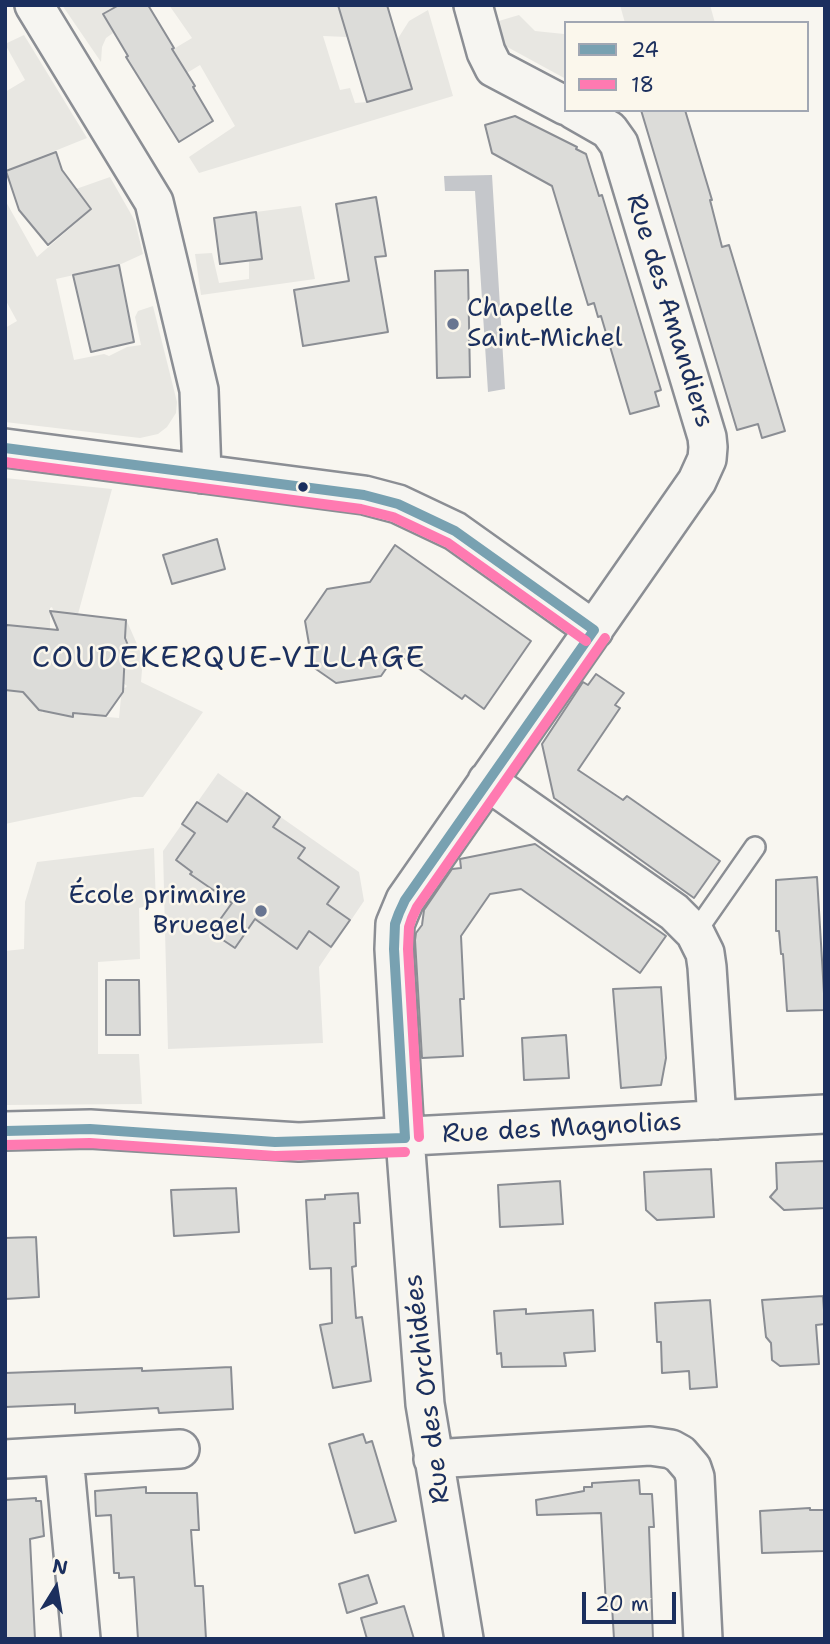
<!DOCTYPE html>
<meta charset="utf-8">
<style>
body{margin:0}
#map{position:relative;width:830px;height:1644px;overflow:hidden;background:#f8f6f0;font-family:"Shantell Sans",sans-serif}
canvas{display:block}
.frame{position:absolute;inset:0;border:7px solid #1b2f5e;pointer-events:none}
.legend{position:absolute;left:564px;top:21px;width:245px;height:91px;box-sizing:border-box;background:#fbf7ec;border:2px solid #a1a7b3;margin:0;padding:9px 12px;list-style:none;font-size:21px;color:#1b2f5e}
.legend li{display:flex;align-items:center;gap:14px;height:35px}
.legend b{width:35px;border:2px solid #a1a7b3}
.north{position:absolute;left:21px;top:1553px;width:70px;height:70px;-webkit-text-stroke:5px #fbf7ec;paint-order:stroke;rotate:11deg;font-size:19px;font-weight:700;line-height:28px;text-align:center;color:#1b2f5e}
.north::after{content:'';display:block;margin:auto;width:24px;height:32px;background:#1b2f5e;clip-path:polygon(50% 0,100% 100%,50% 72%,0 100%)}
.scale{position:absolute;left:582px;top:1592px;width:94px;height:32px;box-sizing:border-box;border:4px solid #1b2f5e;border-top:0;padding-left:9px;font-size:21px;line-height:24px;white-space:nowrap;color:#1b2f5e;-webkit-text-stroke:5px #fbf7ec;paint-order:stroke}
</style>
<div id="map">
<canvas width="830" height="1644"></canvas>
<div class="frame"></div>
<ul class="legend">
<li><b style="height:9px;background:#78a1b1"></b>24</li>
<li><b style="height:9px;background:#ff7ab1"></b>18</li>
</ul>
<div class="north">N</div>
<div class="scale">20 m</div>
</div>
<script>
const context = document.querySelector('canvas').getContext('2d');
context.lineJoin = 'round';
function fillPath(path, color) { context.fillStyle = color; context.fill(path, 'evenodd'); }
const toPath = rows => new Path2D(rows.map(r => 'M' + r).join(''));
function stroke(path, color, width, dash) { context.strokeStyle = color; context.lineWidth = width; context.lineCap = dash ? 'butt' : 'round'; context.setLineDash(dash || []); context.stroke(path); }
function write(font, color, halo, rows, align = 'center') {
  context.font = font + ' "Shantell Sans",sans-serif'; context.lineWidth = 5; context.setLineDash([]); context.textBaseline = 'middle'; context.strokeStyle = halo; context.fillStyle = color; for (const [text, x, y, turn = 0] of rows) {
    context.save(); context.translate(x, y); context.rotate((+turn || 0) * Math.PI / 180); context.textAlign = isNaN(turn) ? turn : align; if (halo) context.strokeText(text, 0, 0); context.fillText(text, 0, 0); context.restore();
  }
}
fillPath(toPath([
 [218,773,359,872,364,901,319,967,323,1043,168,1049,163,851]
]), '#e7e6e2');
fillPath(toPath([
 [62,5,119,5,103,14,113,33,106,38,102,47,101,62],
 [169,5,338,5,347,37,323,36,340,90,350,88,355,103,367,102,412,89,397,40,409,21,428,10,453,96,199,173,189,157,235,126,200,65,149,96,135,72,192,38],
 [620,5,710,5,715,23,625,23],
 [519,15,535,31,564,34,566,79,500,43,492,23],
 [24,35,87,138,5,171,5,92,25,80,5,44],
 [110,177,135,221,143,254,119,265,56,279,74,360,104,354,109,356,127,347,141,345,135,317,138,311,153,306,177,402,176,413,167,427,158,434,140,438,5,422,5,328,17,321,5,299,5,200,37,257,91,210,76,189],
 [301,206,315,279,201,295,195,254,212,253,219,283,249,279,249,260,262,258,256,212],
 [5,478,112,489,78,614,54,612,52,607,50,608,50,633,5,628],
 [126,619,143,658,141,682,203,712,143,797,134,797,5,824,5,690,44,694,42,713,44,711,69,713,70,717,73,717,73,714,119,718,122,687,125,688,127,686,123,683,126,651,129,648,128,645,125,647],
 [154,848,156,904,139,908,140,959,98,962,98,1054,139,1054,142,1104,5,1105,5,951,24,949,25,902,37,862]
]), '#e8e7e2');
fillPath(toPath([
 [492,175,505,389,488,392,475,191,445,191,444,176]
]), '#c5c7cb');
const building = toPath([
 [119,5,148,5,174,48,172,49,195,86,193,87,213,121,179,142,126,57,128,56,103,14,119,5],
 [338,5,387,5,412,89,367,102,338,5],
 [641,110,685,110,712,200,710,200,722,247,729,245,785,431,762,438,758,424,737,430,641,110],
 [515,116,577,147,576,149,586,154,599,196,602,195,661,390,655,392,659,406,630,414,601,316,598,317,594,303,588,305,552,186,492,153,485,125,515,116],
 [56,152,62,170,91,209,48,245,19,210,6,171,56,152],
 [376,197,386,256,375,257,388,332,303,346,294,290,349,281,336,204,376,197],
 [256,212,262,259,220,264,214,218,256,212],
 [119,265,134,342,91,352,73,275,119,265],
 [468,270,470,377,437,378,435,271,468,270],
 [217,539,225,569,172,584,163,555,217,539],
 [395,545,531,641,484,709,465,695,462,699,397,653,381,676,336,683,313,667,305,621,327,589,370,582,395,545],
 [50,611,126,620,125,638,129,648,125,651,123,692,106,716,73,713,73,717,39,710,23,692,5,690,5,628,7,625,58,630,50,611],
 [596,674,624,693,615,705,620,708,578,770,623,800,627,796,720,861,694,898,554,798,542,744,583,682,588,685,596,674],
 [247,793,280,817,273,827,305,848,298,858,339,887,327,904,350,920,331,947,309,931,297,949,255,919,235,948,211,932,232,903,190,874,192,872,176,860,195,833,182,824,197,802,227,822,247,793],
 [535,844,666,936,640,973,521,889,490,894,461,936,464,999,460,999,463,1056,422,1058,415,940,416,933,422,925,424,910,452,869,461,868,460,859,535,844],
 [817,877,825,1010,787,1011,783,954,781,954,779,931,776,931,776,880,817,877],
 [106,980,139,980,140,1035,106,1035,106,980],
 [661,987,666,1058,661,1085,621,1088,613,989,661,987],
 [566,1035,569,1078,524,1080,522,1038,566,1035],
 [825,1161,825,1208,784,1210,770,1197,777,1189,776,1163,825,1161],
 [711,1169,714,1217,657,1220,646,1210,644,1172,711,1169],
 [560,1181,563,1224,500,1227,498,1185,560,1181],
 [236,1188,239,1232,174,1236,171,1190,236,1188],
 [358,1193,360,1223,354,1223,356,1266,352,1267,356,1318,362,1317,371,1381,333,1388,320,1325,332,1323,331,1268,310,1269,306,1200,325,1199,325,1195,358,1193],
 [36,1237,39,1297,5,1299,5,1238,36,1237],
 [823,1296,825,1324,816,1325,819,1364,780,1366,772,1360,771,1343,766,1337,762,1300,823,1296],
 [710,1300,717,1387,690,1389,689,1371,662,1373,661,1342,657,1342,655,1303,710,1300],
 [526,1309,526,1314,593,1310,595,1351,564,1353,566,1366,502,1367,501,1353,497,1354,494,1311,526,1309],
 [231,1367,233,1409,159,1413,158,1408,75,1413,75,1404,5,1407,5,1373,142,1368,142,1371,231,1367],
 [363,1434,366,1443,372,1441,396,1521,355,1533,329,1444,363,1434],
 [639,1480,640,1494,652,1494,654,1527,649,1527,653,1639,614,1639,612,1606,606,1606,601,1513,537,1515,536,1500,584,1491,584,1487,592,1487,592,1483,639,1480],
 [146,1487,146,1493,197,1493,199,1530,191,1530,195,1586,203,1586,206,1639,138,1639,134,1577,119,1578,119,1573,114,1573,111,1515,96,1516,95,1491,146,1487],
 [36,1498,36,1501,41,1501,44,1536,30,1539,35,1639,5,1639,5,1500,36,1498],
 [810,1508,810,1510,825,1510,825,1551,762,1553,760,1511,810,1508],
 [368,1575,377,1603,347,1613,339,1584,368,1575],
 [404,1606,414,1639,367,1639,361,1618,404,1606]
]);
fillPath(building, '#dcdcd9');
stroke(building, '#8b8e94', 2);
const lane = toPath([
 [695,933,755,847]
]);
const street = toPath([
 [34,5,154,202,199,390,202,474],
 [473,5,486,52,494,68,566,106],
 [5,448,364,495,398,504,455,531,594,630],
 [487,781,674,912,695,933,705,953,707,967,717,1120],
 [5,1131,90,1129,299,1142,825,1114],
 [64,1456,81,1639],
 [5,1459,180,1449],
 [433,1459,650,1446,671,1449,680,1454,692,1468,695,1477,703,1639],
 [464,1639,425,1404,405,1138,394,949,395,924,405,900,697,481,707,459,708,447,707,437,619,144,609,130,574,110]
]);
stroke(lane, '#8b8e94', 24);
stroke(street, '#8b8e94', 42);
stroke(lane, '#f6f5f1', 19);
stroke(street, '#f6f5f1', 37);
stroke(toPath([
 [5,448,364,495,398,504,455,531,594,630],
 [5,1131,90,1129,275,1142,405,1138],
 [405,1138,394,949,395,924,399,913,405,900,594,630]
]), '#78a1b1', 10);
stroke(toPath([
 [5,462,361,509,393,517,448,543,586,641],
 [419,1137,408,949,409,927,412,918,417,907,605,638],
 [5,1145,90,1143,275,1156,405,1152]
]), '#ff7ab1', 10);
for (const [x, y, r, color] of [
 [453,324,7,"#687591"],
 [303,487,6,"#1b2f5e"],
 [261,911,7,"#687591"]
]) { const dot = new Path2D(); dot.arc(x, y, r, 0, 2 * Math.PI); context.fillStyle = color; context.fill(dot); stroke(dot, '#fbf7ec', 2.5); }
write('26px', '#1b2f5e', '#fbf7ec', [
 ["Chapelle",467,309],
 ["Saint-Michel",467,339],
 ["École primaire",247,896,"right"],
 ["Bruegel",247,926,"right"]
], 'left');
write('26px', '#1b2f5e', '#fbf7ec', [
 ["Rue des Amandiers",669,311,73],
 ["Rue des Magnolias",562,1129,-3],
 ["Rue des Orchidées",428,1389,-97]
]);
context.letterSpacing = '2px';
write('30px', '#1b2f5e', '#fbf7ec', [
 ["COUDEKERQUE-VILLAGE",229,659]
]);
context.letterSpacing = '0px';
</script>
